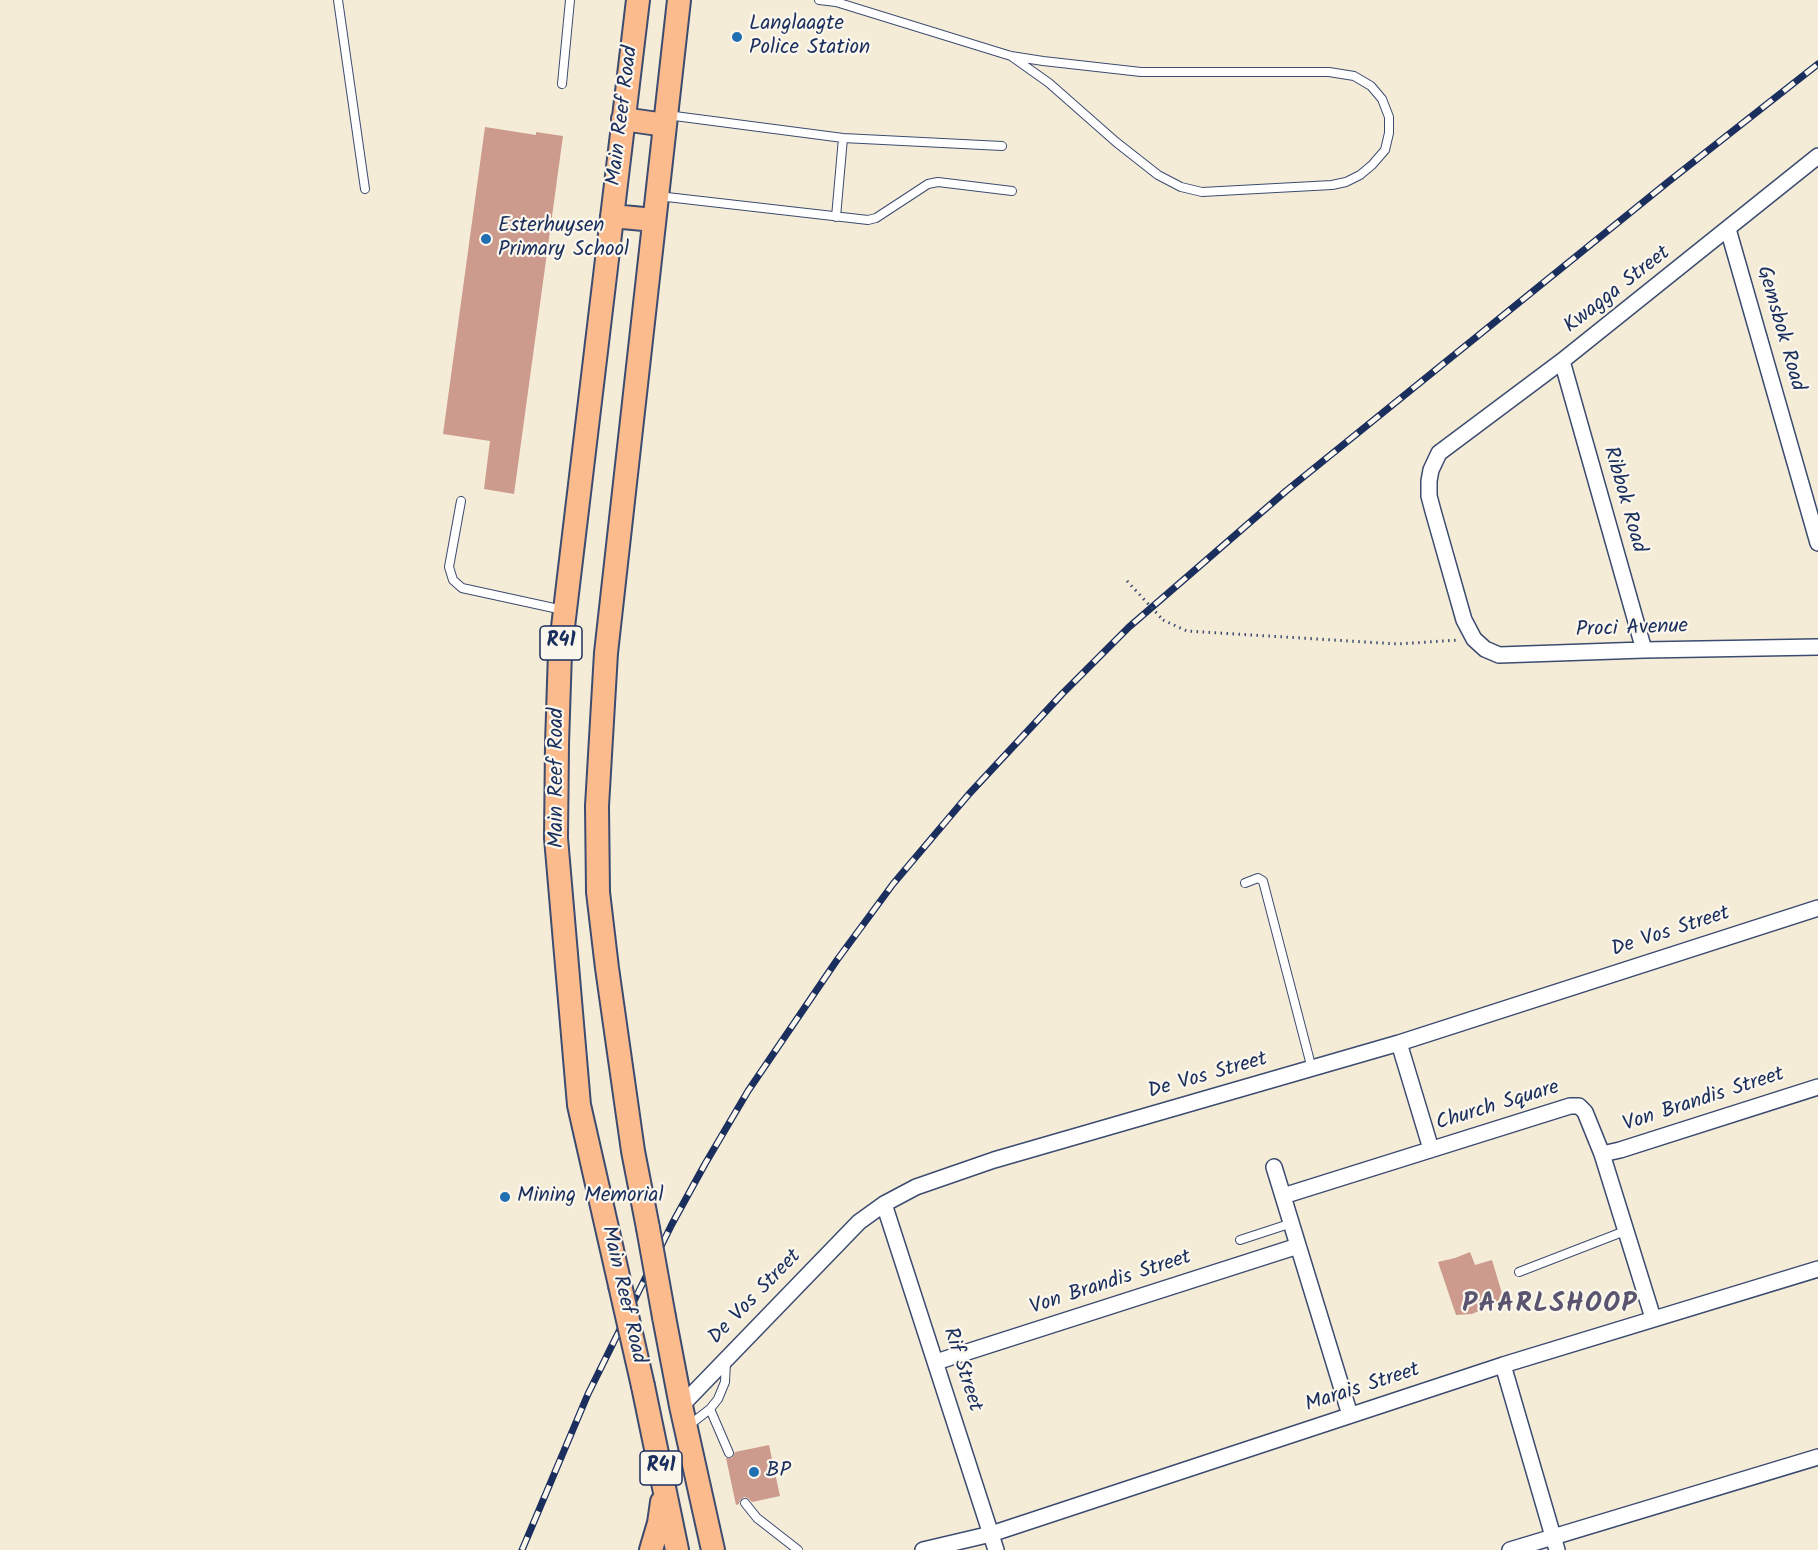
<!DOCTYPE html>
<style>
body{margin:0}
canvas{display:block;background:#f5ecd7}
</style>
<canvas width="1818" height="1550"></canvas>
<script>
const context = document.querySelector('canvas').getContext('2d');
context.lineJoin = 'round';
function fillPath(path, color) { context.fillStyle = color; context.fill(path, 'evenodd'); }
const toPath = rows => new Path2D(rows.map(r => 'M' + r).join(''));
function stroke(path, color, width, dash) { context.strokeStyle = color; context.lineWidth = width; context.lineCap = dash ? 'butt' : 'round'; context.setLineDash(dash || []); context.stroke(path); }
function write(font, color, halo, rows, align = 'center') {
  context.font = font + ' Kalam,sans-serif'; context.lineWidth = 4.5; context.setLineDash([]); context.textBaseline = 'middle'; context.strokeStyle = halo; context.fillStyle = color; for (const [text, x, y, turn = 0] of rows) {
    context.save(); context.translate(x, y); context.rotate((+turn || 0) * Math.PI / 180); context.textAlign = isNaN(turn) ? turn : align; if (halo) context.strokeText(text, 0, 0); context.fillText(text, 0, 0); context.restore();
  }
}
fillPath(toPath([
 [485,127,536,135,536,132,563,136,514,494,484,489,490,441,443,434],
 [1470,1252,1475,1265,1492,1260,1504,1300,1472,1314,1456,1315,1438,1262,1455,1258],
 [769,1445,780,1496,752,1502,748,1498,744,1497,740,1500,739,1504,736,1505,726,1458,732,1458,735,1452]
]), '#cd9a8e');
const lane = toPath([
 [338,0,365,189],
 [819,0,836,2,1011,56,1043,61,1141,72,1329,72,1354,76,1371,86,1382,99,1389,117,1389,133,1385,150,1372,165,1360,175,1346,182,1332,185,1202,192,1181,187,1158,175,1116,142,1049,83,1011,56],
 [562,84,570,0],
 [667,115,843,138,1002,146],
 [658,196,868,220,876,218,928,184,938,182,1012,191],
 [836,217,843,138],
 [461,501,449,567,453,580,462,588,563,610],
 [1245,883,1258,878,1263,881,1312,1069],
 [1240,1240,1292,1223],
 [1519,1272,1625,1231],
 [710,1409,729,1453],
 [688,1426,710,1409,718,1399,725,1382,726,1361],
 [745,1503,757,1518,798,1550]
]);
const street = toPath([
 [1818,156,1562,361,1439,453,1431,470,1429,481,1429,496,1433,511,1464,620,1474,639,1485,649,1499,655,1644,650,1818,647],
 [1728,229,1818,543],
 [1562,361,1644,650],
 [1399,1043,1431,1149],
 [1602,1154,1620,1150,1818,1087],
 [1274,1167,1350,1415],
 [1283,1196,1570,1106,1579,1106,1585,1112,1602,1154,1653,1318],
 [884,1204,996,1550],
 [936,1362,1298,1246],
 [1503,1365,1557,1550],
 [681,1406,859,1222,884,1204,916,1187,994,1160,1399,1043,1818,908],
 [923,1550,991,1534,1503,1365,1818,1269],
 [1510,1550,1818,1457]
]);
const primary = toPath([
 [623,119,665,125],
 [612,216,654,220],
 [648,1228,633,1151,607,968,598,892,597,806,606,653,679,0],
 [620,1285,579,1105,556,838,557,744,560,652,638,0],
 [664,1317,681,1406,713,1550],
 [643,1386,677,1550],
 [651,1550,659,1523,662,1502]
]);
stroke(lane, '#3c4b70', 10);
stroke(street, '#3c4b70', 18);
stroke(primary, '#3c4b70', 26);
stroke(toPath([
 [1163,620,1187,631,1398,644,1458,640]
]), '#3c4b70', 3, [1.5, 4.5]);
stroke(lane, '#fff', 8);
stroke(street, '#fff', 15);
stroke(primary, '#fbbb8c', 22);
const rail = toPath([
 [522,1550,588,1394,672,1224,705,1164,748,1091,837,960,893,884,969,794,1062,694,1129,627,1188,576,1286,491,1668,182,1818,64]
]);
stroke(rail, '#1b2f5e', 7);
stroke(rail, '#fbf7ec', 4.5, [14]);
const primaryBridge = toPath([
 [648,1228,664,1317],
 [620,1285,643,1386]
]);
stroke(primaryBridge, '#3c4b70', 26, []);
stroke(toPath([
 [1127,581,1163,620]
]), '#3c4b70', 3, [1.5, 4.5]);
stroke(primaryBridge, '#fbbb8c', 22);
for (const [x, y, r, color] of [
 [737,37,6,"#1f6fb2"],
 [486,239,6,"#1f6fb2"],
 [505,1197,6,"#1f6fb2"],
 [754,1472,6,"#1f6fb2"]
]) { const dot = new Path2D(); dot.arc(x, y, r, 0, 2 * Math.PI); context.fillStyle = color; context.fill(dot); stroke(dot, '#fbf7ec', 2); }
for (const [x, y, w] of [
 [561,643,42],
 [661,1468,42]
]) { const box = new Path2D(); box.roundRect(x - w / 2, y - 17, w, 34, 4.5); context.fillStyle = '#fbf7ec'; context.fill(box); stroke(box, '#1b2f5e', 1.5); }
write('bold 20px', '#1b2f5e', null, [
 ["R41",561,643],
 ["R41",661,1468]
]);
write('21px', '#1b2f5e', '#fbf7ec', [
 ["Langlaagte",749,25],
 ["Police Station",749,49],
 ["Esterhuysen",498,227],
 ["Primary School",498,251],
 ["Mining Memorial",517,1197],
 ["BP",766,1472]
], 'left');
write('21px', '#1b2f5e', '#fbf7ec', [
 ["Main Reef Road",624,116,-83],
 ["Kwagga Street",1618,291,-38],
 ["Gemsbok Road",1779,329,74],
 ["Ribbok Road",1623,500,74],
 ["Proci Avenue",1632,630,-2],
 ["Main Reef Road",558,778,-90],
 ["De Vos Street",1671,933,-18],
 ["De Vos Street",1208,1077,-16],
 ["Von Brandis Street",1704,1101,-18],
 ["Church Square",1498,1107,-17],
 ["Von Brandis Street",1111,1284,-18],
 ["Main Reef Road",622,1295,77],
 ["De Vos Street",756,1298,-46],
 ["Rif Street",961,1370,72],
 ["Marais Street",1363,1389,-18]
]);
context.letterSpacing = '1.5px';
write('bold 27px', '#59546f', '#fbf7ec', [
 ["PAARLSHOOP",1550,1306]
]);
context.letterSpacing = '0px';
</script>
